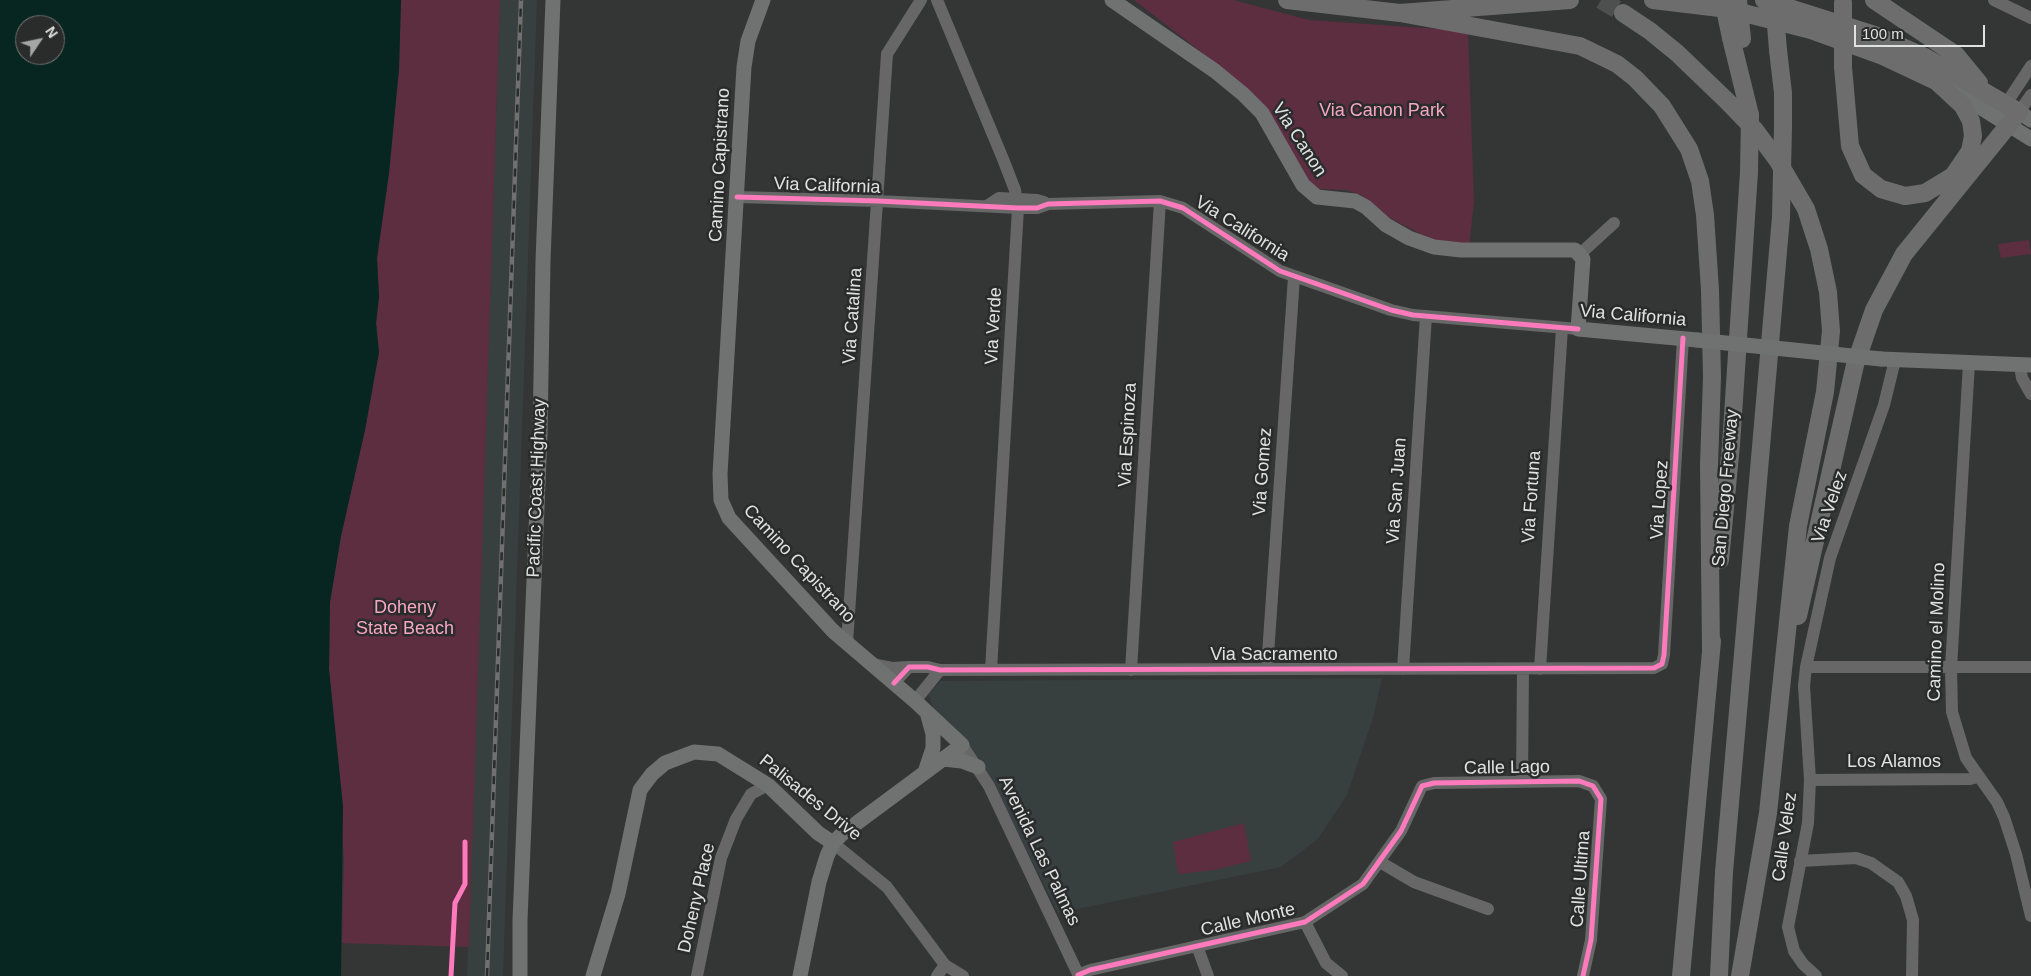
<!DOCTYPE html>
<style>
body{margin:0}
#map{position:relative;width:2031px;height:976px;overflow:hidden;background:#343535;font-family:Helvetica,sans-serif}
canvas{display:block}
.north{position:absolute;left:15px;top:15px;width:50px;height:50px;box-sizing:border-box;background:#292c2b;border:1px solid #727574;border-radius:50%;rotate:56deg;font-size:14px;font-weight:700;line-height:20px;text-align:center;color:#e0e2e2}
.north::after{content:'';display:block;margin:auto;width:18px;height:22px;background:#a4a5a5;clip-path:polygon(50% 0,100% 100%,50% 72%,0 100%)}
.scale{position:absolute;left:1854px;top:25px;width:131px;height:22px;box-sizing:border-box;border:2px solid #e0e2e2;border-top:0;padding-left:6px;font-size:15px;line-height:18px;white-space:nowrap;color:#e0e2e2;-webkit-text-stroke:4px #292c2b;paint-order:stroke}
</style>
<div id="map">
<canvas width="2031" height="976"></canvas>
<div class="north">N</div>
<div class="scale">100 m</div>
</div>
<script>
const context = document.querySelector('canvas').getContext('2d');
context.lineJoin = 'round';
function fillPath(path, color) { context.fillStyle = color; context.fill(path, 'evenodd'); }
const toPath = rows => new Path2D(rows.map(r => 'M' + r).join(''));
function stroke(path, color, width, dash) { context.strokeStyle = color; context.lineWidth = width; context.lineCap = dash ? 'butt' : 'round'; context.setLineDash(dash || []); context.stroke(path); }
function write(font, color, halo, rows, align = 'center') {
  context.font = font + ' Helvetica,sans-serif'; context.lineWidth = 5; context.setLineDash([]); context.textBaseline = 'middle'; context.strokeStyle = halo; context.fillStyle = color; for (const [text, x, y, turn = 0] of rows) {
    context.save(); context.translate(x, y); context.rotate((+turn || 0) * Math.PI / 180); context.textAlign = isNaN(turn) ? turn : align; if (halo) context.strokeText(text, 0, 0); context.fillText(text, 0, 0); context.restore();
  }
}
fillPath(toPath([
 [500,0,537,0,503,976,467,976],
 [1382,678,1373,718,1347,795,1317,840,1281,867,1058,913,996,790,970,746,937,716,928,695,940,681]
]), '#37403e');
fillPath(toPath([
 [401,0,500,0,469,947,342,943,344,859,329,669,330,602,341,536,365,430,379,352,376,323,379,297,377,258,389,173,399,69],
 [1134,0,1233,0,1309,20,1468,31,1474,202,1469,247,1433,245,1419,233,1386,216,1361,195,1346,190,1320,189,1310,184,1231,75],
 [2029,240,2031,254,2001,258,1998,244],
 [1244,823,1251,861,1214,870,1178,874,1173,842]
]), '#5d2e40');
fillPath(toPath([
 [0,0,401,0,399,69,389,173,377,258,379,297,376,323,379,352,365,430,341,536,330,602,329,669,343,806,341,976,0,976],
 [25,25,55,25,55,55,25,55]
]), '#072621');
stroke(toPath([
 [1601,0,1623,13]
]), '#4e4f4f', 18, [18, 9]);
stroke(toPath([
 [937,0,1003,159,1015,190,1018,208,991,670],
 [1994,0,2031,18],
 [2002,110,2031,66],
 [2019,112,2031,95],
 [737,197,878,201,1018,208,1037,208,1048,204,1160,201,1183,208,1280,271,1391,310,1413,315,1578,329],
 [987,206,999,198,1037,200,1044,202],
 [1580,254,1614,223],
 [1969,363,1951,668,1952,712,1966,758,1997,802,2004,817,2016,854,2031,916],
 [2020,366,2022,378,2031,394],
 [847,643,887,54,921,0],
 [872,664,892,668,909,667],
 [1806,667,2031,667],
 [1267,669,1294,277],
 [1403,669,1426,316],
 [1540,669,1562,328],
 [1131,670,1160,201],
 [894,683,909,667,928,667,940,670,1654,668,1662,664,1664,655,1683,338],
 [915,701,940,670],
 [962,745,989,786,1079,976],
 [1810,780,1970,779,1978,777],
 [1522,781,1523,669],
 [833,843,887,887,945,965,963,976],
 [1800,861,1856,858,1871,863,1898,882,1906,896,1913,920,1912,976],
 [1380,862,1414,882,1488,909],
 [1305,922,1326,963,1342,976],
 [1197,946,1208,976],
 [1078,975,1090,970,1305,922,1363,884,1401,831,1422,786,1434,783,1579,781,1593,786,1601,799,1591,940,1583,976],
 [697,976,721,858,736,819,751,794,768,785],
 [937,976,945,965],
 [1816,976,1803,964,1794,951,1788,927,1808,823,1810,780,1804,686,1806,667,1830,558,1884,405,1895,360]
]), '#686767', 12);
stroke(toPath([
 [763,0,748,41,744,67,720,474,721,500,729,518,833,631,915,701,962,745,842,834,833,843,827,856,819,882,800,976],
 [1112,0,1215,71,1243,94,1262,113,1303,185,1317,197,1355,201,1366,207,1386,225,1409,238,1434,247,1461,250,1575,250,1583,259,1578,329,1697,340],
 [1949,88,2031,139],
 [2019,112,2031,120],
 [1881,359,2031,365],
 [943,759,962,761,978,767],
 [925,772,933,748,933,734,927,712],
 [520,976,520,920,540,434,543,261,553,0],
 [593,976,618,894,640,790,652,774,665,763,694,752,718,754,768,785,818,833,833,843]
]), '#707171', 15);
stroke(toPath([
 [1287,0,1400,13,1570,0],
 [1653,0,1728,9,1811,30,1883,56,1936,81,1963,106,1971,121,1973,136,1970,151,1953,176,1925,193,1905,196,1881,189,1863,175,1850,146,1843,67],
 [1764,0,1875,35,1925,57,2019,112,1904,254,1874,310,1855,365,1798,616],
 [1874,0,1956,55,1979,83],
 [1400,13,1580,46,1617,64,1635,78,1662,106,1689,149,1700,181,1705,215,1710,290,1712,377,1709,465,1711,651],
 [1623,13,1650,31,1677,53,1727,101,1755,130,1778,161,1806,209,1819,249,1828,292,1831,331,1825,392,1798,526,1768,813,1740,976],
 [1731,38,1750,115],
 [1778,50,1783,93,1783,127],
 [1720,560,1731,445,1749,172],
 [1681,976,1712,641],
 [1719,976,1724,872,1781,217]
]), '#6d6d6d', 18);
const rail = toPath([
 [487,976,521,0]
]);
stroke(rail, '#707070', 4.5);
stroke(rail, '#292c2b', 2.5, [8]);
stroke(toPath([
 [1697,340,1881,359]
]), '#707171', 15);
stroke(toPath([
 [1723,0,1731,38],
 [1738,0,1742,39],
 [1774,0,1778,50],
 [1843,3,1843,67],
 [1749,172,1750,115],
 [1781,217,1783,127]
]), '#6d6d6d', 18);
stroke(toPath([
 [737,197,878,201,1018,208,1037,208,1048,204,1160,201,1183,208,1280,271,1391,310,1413,315,1578,329],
 [894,683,909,667,928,667,940,670,1654,668,1662,664,1664,655,1683,338],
 [1078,975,1090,970,1305,922,1363,884,1401,831,1422,786,1434,783,1579,781,1593,786,1601,799,1591,940,1583,976],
 [451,976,455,903,465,884,465,842]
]), '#fd7abc', 5);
write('18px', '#f8a5c2', '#292c2b', [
 ["Via Canon Park",1382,111],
 ["Doheny",405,608],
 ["State Beach",405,629]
]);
write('18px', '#e0e2e2', '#292c2b', [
 ["Via Canon",1299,140,57],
 ["Camino Capistrano",720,165,-87],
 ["Via California",827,186,2],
 ["Via California",1242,229,32],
 ["Via Catalina",853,316,-86],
 ["Via California",1633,316,5],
 ["Via Verde",994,326,-87],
 ["Via Espinoza",1128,435,-87],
 ["Via Gomez",1263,472,-86],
 ["Pacific Coast Highway",537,488,-88],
 ["San Diego Freeway",1726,488,-85],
 ["Via San Juan",1397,491,-86],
 ["Via Fortuna",1532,497,-86],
 ["Via Lopez",1660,500,-86],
 ["Via Velez",1830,507,-71],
 ["Camino Capistrano",799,564,47],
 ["Camino el Molino",1937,632,-88],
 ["Via Sacramento",1274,655],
 ["Los Alamos",1894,762],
 ["Calle Lago",1507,768,-1],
 ["Palisades Drive",810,798,39],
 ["Calle Velez",1785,837,-82],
 ["Avenida Las Palmas",1039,851,64],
 ["Calle Ultima",1581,879,-86],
 ["Doheny Place",697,898,-77],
 ["Calle Monte",1248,920,-13]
]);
</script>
